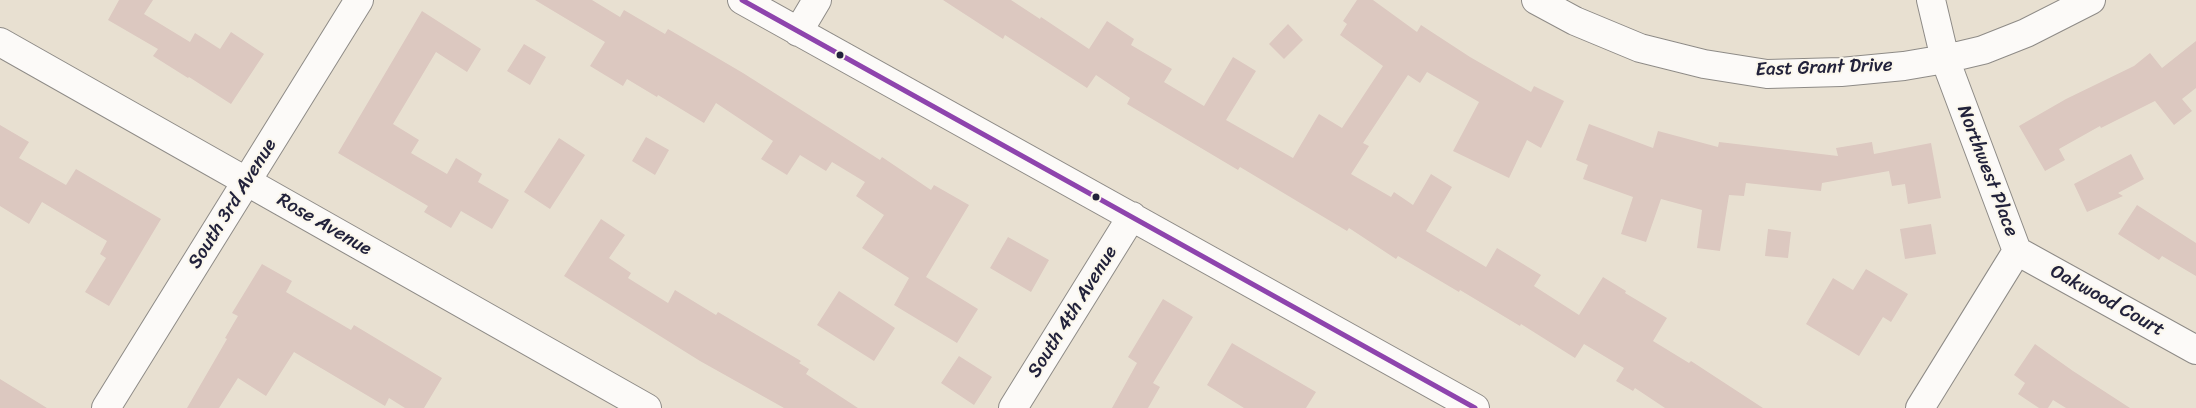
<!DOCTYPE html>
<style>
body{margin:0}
canvas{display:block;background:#e8e0d1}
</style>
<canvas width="2196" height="408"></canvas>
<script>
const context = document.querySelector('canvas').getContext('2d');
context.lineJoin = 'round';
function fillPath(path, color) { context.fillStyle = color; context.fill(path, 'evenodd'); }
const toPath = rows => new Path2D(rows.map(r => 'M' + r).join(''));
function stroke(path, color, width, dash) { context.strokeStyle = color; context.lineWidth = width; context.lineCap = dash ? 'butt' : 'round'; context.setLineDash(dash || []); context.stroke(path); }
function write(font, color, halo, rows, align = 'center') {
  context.font = font + ' Sriracha,sans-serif'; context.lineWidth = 4; context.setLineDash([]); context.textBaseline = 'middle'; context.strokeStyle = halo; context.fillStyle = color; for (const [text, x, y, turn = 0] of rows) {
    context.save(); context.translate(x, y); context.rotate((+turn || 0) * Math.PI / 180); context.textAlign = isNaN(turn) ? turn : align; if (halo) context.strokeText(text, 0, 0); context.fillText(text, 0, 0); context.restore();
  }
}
fillPath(toPath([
 [119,0,153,0,144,14,190,42,195,33,220,49,231,32,264,54,231,104,189,77,188,78,153,56,158,49,108,20],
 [535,0,592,0,620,17,624,10,665,34,668,29,743,73,880,160,882,157,931,190,934,185,969,205,926,277,978,309,957,343,894,305,909,278,862,248,884,215,856,196,865,182,832,162,826,171,800,155,787,175,761,159,773,141,716,103,704,123,658,95,657,97,627,79,623,86,590,66,605,42],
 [943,0,1011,0,1040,19,1041,17,1089,49,1107,21,1134,39,1131,45,1172,69,1164,82,1204,106,1233,57,1256,71,1226,120,1293,158,1319,114,1342,128,1383,66,1340,35,1347,24,1343,21,1357,0,1373,0,1417,32,1421,25,1470,57,1531,92,1534,86,1564,101,1541,148,1527,140,1509,178,1453,151,1479,102,1427,72,1420,83,1408,75,1363,143,1369,146,1351,174,1391,197,1394,192,1413,205,1431,174,1452,187,1426,231,1486,267,1497,248,1541,275,1534,286,1579,315,1603,277,1626,291,1625,293,1667,318,1653,341,1689,363,1691,361,1763,408,1665,408,1635,388,1633,391,1616,381,1624,368,1584,344,1575,358,1521,324,1520,326,1460,290,1459,292,1398,256,1396,259,1349,228,1347,231,1240,167,1238,170,1127,104,1130,98,1096,75,1087,88,1005,35,1003,39],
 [422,11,481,49,467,72,436,52,393,124,419,140,411,153,447,174,456,158,482,174,478,182,509,200,492,229,461,211,451,228,424,212,428,206,338,153],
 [1288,24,1303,40,1284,59,1269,44],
 [2196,41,2196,88,2182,99,2192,111,2174,125,2155,101,2101,128,2100,126,2059,149,2065,160,2045,171,2019,126,2066,99,2134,66,2150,53,2162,68],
 [524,44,546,57,530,85,507,71],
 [1589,124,1653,148,1658,131,1718,147,1719,142,1838,156,1836,148,1872,142,1874,154,1931,143,1941,198,1908,204,1905,184,1892,186,1889,171,1822,183,1821,191,1746,183,1744,196,1729,195,1720,251,1697,248,1702,210,1661,199,1646,242,1621,234,1633,197,1583,179,1588,165,1576,160],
 [0,125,29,142,19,158,66,185,76,169,161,219,109,306,85,292,106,258,100,254,107,241,42,202,29,224,0,206],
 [646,137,669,150,655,175,632,161],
 [559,138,585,155,550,209,524,192],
 [2131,154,2144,179,2118,193,2123,196,2087,212,2074,184],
 [2137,205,2196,243,2196,276,2162,256,2159,260,2118,234],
 [601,219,625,235,609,258,631,273,628,278,668,303,675,290,716,315,718,312,801,361,799,363,809,369,806,374,858,408,784,408,700,361,564,276],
 [1931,224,1936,254,1905,259,1900,229],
 [1768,229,1791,232,1788,258,1765,256],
 [1008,237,1049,260,1031,292,990,268],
 [262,264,292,281,286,292,351,330,354,325,442,378,424,408,405,408,389,398,385,406,294,352,266,396,238,378,219,408,187,408,227,339,225,338,238,316,232,313],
 [1866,269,1908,294,1891,322,1883,317,1859,356,1806,324,1833,278,1853,290],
 [839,291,895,328,874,361,817,325],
 [1163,299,1193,317,1153,383,1160,387,1148,408,1112,408,1137,363,1128,357],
 [1232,343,1316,392,1306,408,1244,408,1207,385],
 [2035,344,2073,371,2130,408,2066,408,2053,400,2048,408,2039,408,2018,394,2025,383,2014,375],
 [959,356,992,377,974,405,941,383],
 [0,379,47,408,0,408]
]), '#dcc8c0');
const minor = toPath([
 [742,0,1475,408],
 [1536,0,1575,21,1640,48,1704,64,1767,74,1841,72,1904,66,1945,59,1983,50,2026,33,2091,0],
 [1931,0,1945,59,2017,251],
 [798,32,817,0],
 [0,42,647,408],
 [2017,251,2196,350],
 [106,408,359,0],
 [1013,408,1132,216],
 [1920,408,2017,251]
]);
stroke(minor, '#8e8b87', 30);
stroke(minor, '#fcfaf8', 28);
stroke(toPath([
 [742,0,1475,408]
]), '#8e44ad', 5);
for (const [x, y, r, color] of [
 [840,55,4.5,"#22223b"],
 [1096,197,4.5,"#22223b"]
]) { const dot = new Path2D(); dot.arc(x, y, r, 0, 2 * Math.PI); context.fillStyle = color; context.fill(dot); stroke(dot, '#fbf7ec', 2); }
write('19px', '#22223b', '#fbf7ec', [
 ["East Grant Drive",1824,68,-2],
 ["Northwest Place",1987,171,69],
 ["South 3rd Avenue",233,204,-58],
 ["Rose Avenue",324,225,30],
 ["Oakwood Court",2107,301,29],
 ["South 4th Avenue",1073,312,-58]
]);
</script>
